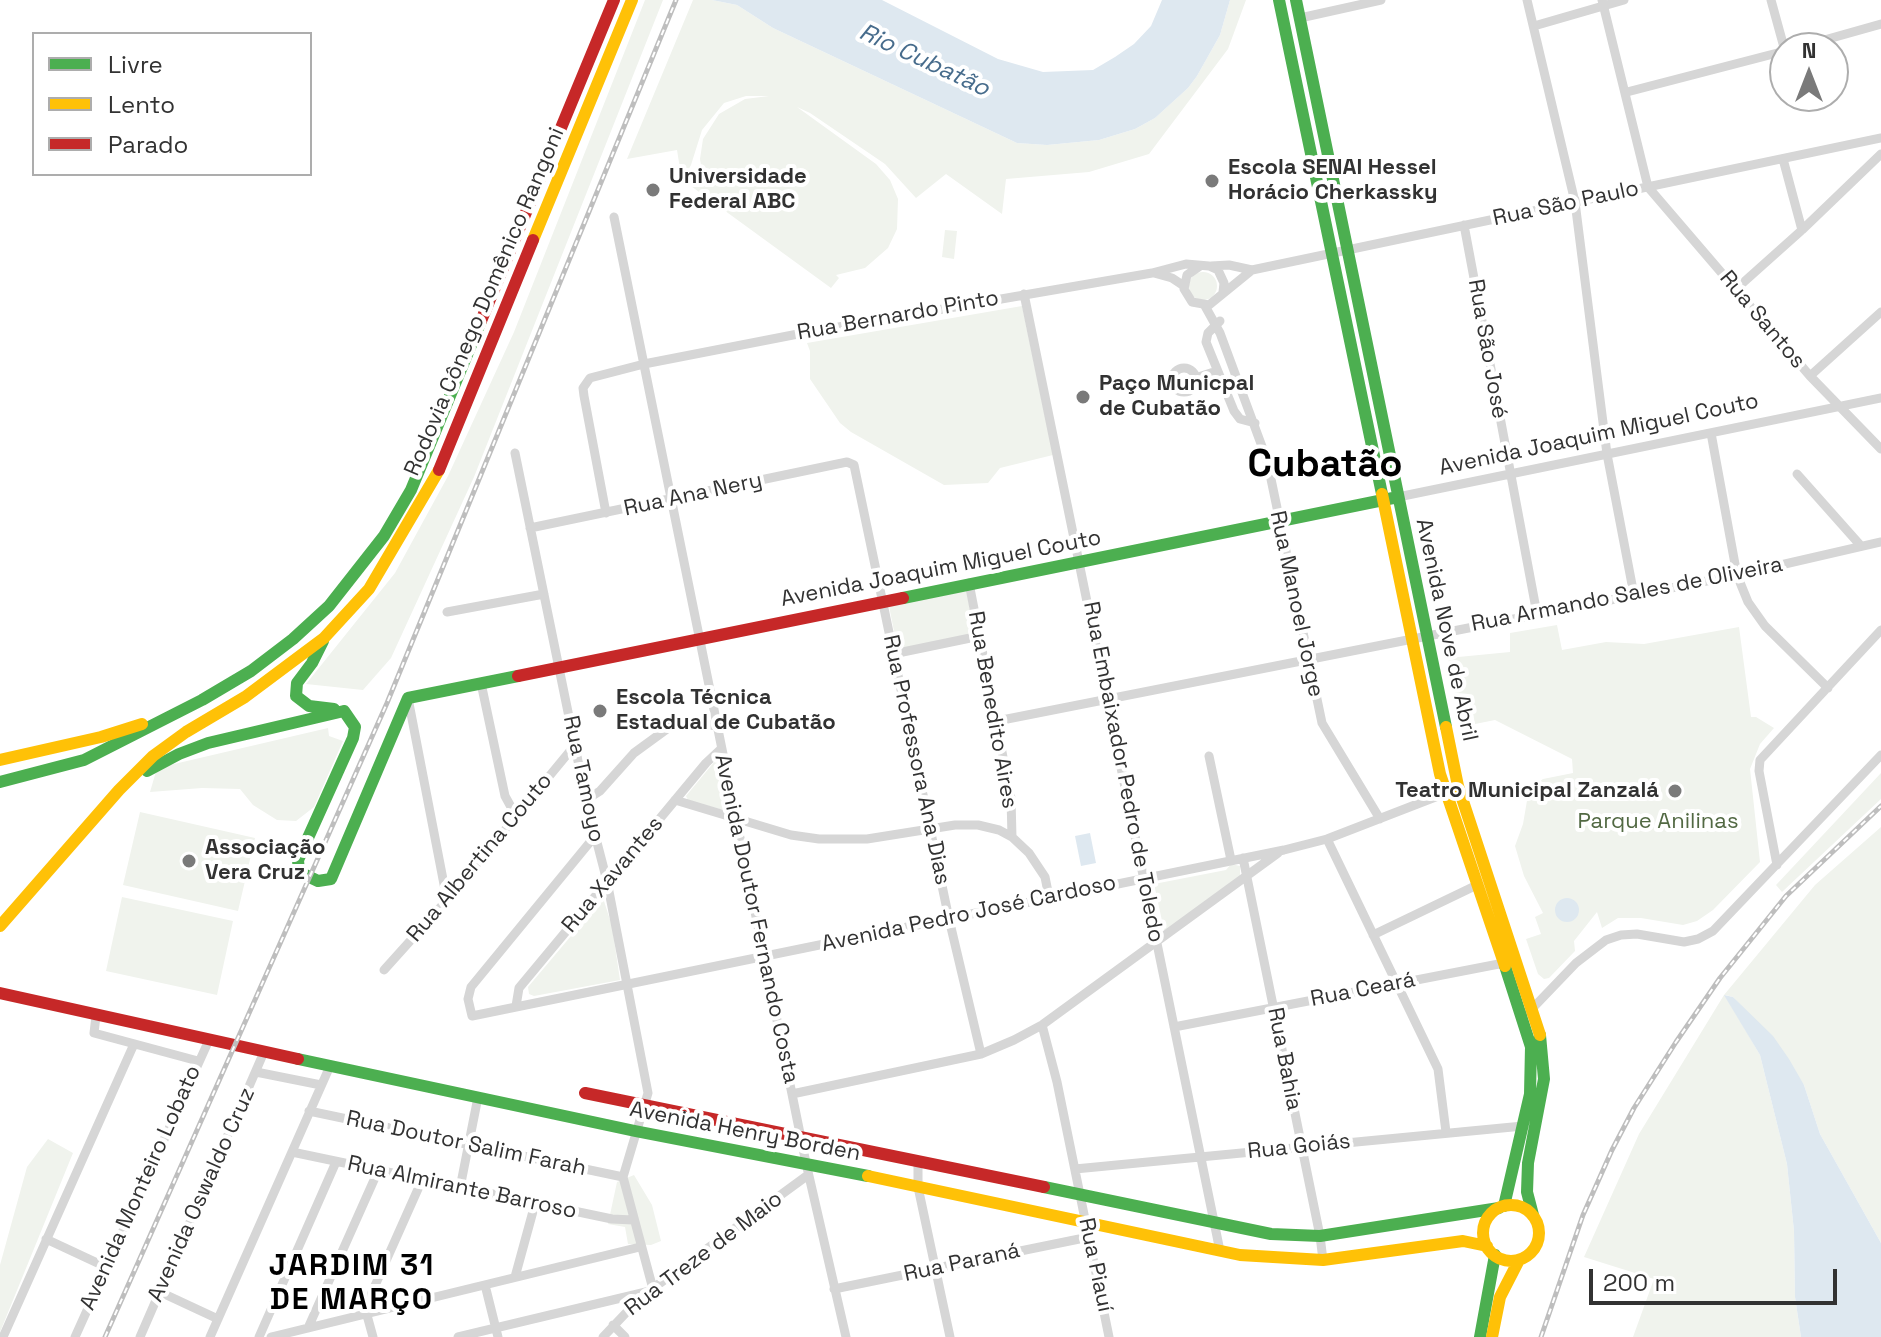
<!DOCTYPE html>
<meta charset="utf-8">
<style>
body{margin:0}
#map{position:relative;width:1881px;height:1337px;overflow:hidden;background:#fff;font-family:"Space Grotesk",sans-serif}
canvas{display:block}
.legend{position:absolute;left:32px;top:32px;width:280px;height:144px;box-sizing:border-box;background:#fff;border:2px solid #adadad;margin:0;padding:10px 14px;list-style:none;font-size:24px;color:#323232}
.legend li{display:flex;align-items:center;gap:16px;height:40px}
.legend b{width:40px;border:2px solid #adadad}
.north{position:absolute;left:1769px;top:32px;width:80px;height:80px;box-sizing:border-box;background:#fff;border:2px solid #adadad;border-radius:50%;rotate:0deg;font-size:22px;font-weight:700;line-height:32px;text-align:center;color:#323232}
.north::after{content:'';display:block;margin:auto;width:28px;height:36px;background:#7a7a7a;clip-path:polygon(50% 0,100% 100%,50% 72%,0 100%)}
.scale{position:absolute;left:1589px;top:1269px;width:248px;height:36px;box-sizing:border-box;border:4px solid #323232;border-top:0;padding-left:10px;font-size:24px;line-height:28px;white-space:nowrap;color:#323232;-webkit-text-stroke:6px #fff;paint-order:stroke}
</style>
<div id="map">
<canvas width="1881" height="1337"></canvas>
<ul class="legend">
<li><b style="height:10px;background:#4caf50"></b>Livre</li>
<li><b style="height:10px;background:#ffc107"></b>Lento</li>
<li><b style="height:10px;background:#c62828"></b>Parado</li>
</ul>
<div class="north">N</div>
<div class="scale">200 m</div>
</div>
<script>
const context = document.querySelector('canvas').getContext('2d');
context.lineJoin = 'round';
function fillPath(path, color) { context.fillStyle = color; context.fill(path, 'evenodd'); }
const toPath = rows => new Path2D(rows.map(r => 'M' + r).join(''));
function stroke(path, color, width, dash) { context.strokeStyle = color; context.lineWidth = width; context.lineCap = dash ? 'butt' : 'round'; context.setLineDash(dash || []); context.stroke(path); }
function write(font, color, halo, rows, align = 'center') {
  context.font = font + ' "Space Grotesk",sans-serif'; context.lineWidth = 8; context.setLineDash([]); context.textBaseline = 'middle'; context.strokeStyle = halo; context.fillStyle = color; for (const [text, x, y, turn = 0] of rows) {
    context.save(); context.translate(x, y); context.rotate((+turn || 0) * Math.PI / 180); context.textAlign = isNaN(turn) ? turn : align; if (halo) context.strokeText(text, 0, 0); context.fillText(text, 0, 0); context.restore();
  }
}
fillPath(toPath([
 [645,0,663,0,474,477,391,658,363,690,306,684,395,573,448,476,514,332],
 [693,0,712,0,737,5,773,28,1017,143,1047,145,1099,140,1135,129,1155,118,1188,88,1197,76,1220,35,1230,0,1246,0,1228,49,1149,154,1089,172,1006,179,1002,214,946,174,916,198,885,164,810,113,797,107,876,164,890,180,898,199,897,229,888,248,865,268,836,275,839,278,831,288,684,181,692,170,703,177,700,159,703,139,719,114,745,99,769,96,746,96,724,103,702,130,691,165,682,181,677,150,627,159],
 [945,230,957,231,954,259,942,257],
 '1189 286a14 14 0 1 1 28 0a14 14 0 1 1-28 0Z',
 [1022,306,1053,455,1000,468,988,483,944,485,851,432,840,423,810,379,810,351,807,343],
 [966,589,975,635,898,651,889,606],
 [1557,625,1562,650,1606,642,1644,644,1739,627,1751,717,1756,717,1774,728,1760,744,1750,769,1760,862,1713,910,1697,921,1683,925,1641,918,1618,918,1602,928,1597,912,1574,941,1575,951,1549,978,1544,979,1538,974,1526,939,1541,934,1535,917,1543,913,1524,876,1515,846,1523,824,1529,789,1543,779,1573,773,1572,759,1495,720,1475,724,1472,708,1459,711,1448,658,1510,652,1510,633],
 [328,728,329,736,343,741,314,807,296,821,277,820,253,805,240,789,202,788,150,792,157,768],
 [715,761,719,764,727,804,727,808,723,810,688,800,686,796],
 [1881,773,1881,799,1782,892,1776,885],
 [140,812,255,838,238,911,123,885],
 [1881,827,1881,1243,1820,1134,1804,1085,1751,1017,1733,997,1725,995,1760,1055,1787,1164,1794,1231,1795,1297,1801,1337,1633,1337,1654,1279,1584,1257,1639,1134,1724,995,1815,885],
 [1231,864,1240,866,1240,878,1168,932,1164,930,1154,884,1226,870],
 [122,897,233,921,217,995,106,971],
 [603,898,612,926,620,980,534,996,529,994,528,987],
 [48,1139,73,1153,0,1332,0,1265,27,1167],
 [634,1175,652,1205,661,1241,651,1245,628,1244,625,1227,608,1224,617,1182]
]), '#f0f3ed');
fillPath(toPath([
 [712,0,882,0,998,59,1043,72,1093,70,1115,57,1134,44,1151,26,1162,0,1230,0,1220,35,1197,76,1188,88,1155,118,1135,129,1099,140,1047,145,1017,143,773,28,737,5],
 [1090,833,1096,863,1081,866,1075,836],
 '1555 910a12 12 0 1 1 24 0a12 12 0 1 1-24 0Z',
 [1724,995,1733,997,1773,1036,1789,1059,1804,1085,1820,1134,1881,1243,1881,1337,1801,1337,1795,1297,1794,1231,1787,1164,1760,1055]
]), '#dee8f0');
stroke(toPath([
 [1527,0,1575,202,1607,454,1634,595],
 [1602,0,1648,187,1810,376,1881,449],
 [1771,0,1785,51],
 [1300,18,1381,0],
 [1534,26,1624,0],
 [1796,48,1881,24],
 [1627,92,1785,51],
 [1783,159,1802,230],
 [614,217,806,1163,846,1337],
 [1464,225,1537,614],
 [1200,266,1187,275,1184,289,1192,302,1209,305,1252,270,1881,138],
 [1211,266,1229,265,1252,270],
 [1154,273,1172,278,1184,286],
 [1736,289,1802,230,1881,154],
 [1024,294,1220,1251],
 [1205,306,1220,333,1267,460,1322,723,1380,819],
 [1220,321,1208,333,1206,342,1234,411,1240,419,1255,423],
 '1172 380a12 12 0 1 1 24 0a12 12 0 1 1-24 0Z',
 [1810,376,1881,312],
 [1195,378,1217,371],
 [1711,433,1737,575,1748,602,1765,626,1828,688],
 [515,453,586,800,607,881,648,1093,623,1177,653,1289],
 [1797,474,1861,546],
 [1398,497,1881,398],
 [606,513,584,396,583,388,590,378,644,364,798,334,1152,273,1186,264,1209,266,1218,270,1224,283,1223,292],
 [530,528,847,462,854,465,949,919,981,1054],
 [969,583,1011,798,1012,837],
 [447,612,544,594],
 [893,654,980,636],
 [481,683,505,796,516,816],
 [408,698,447,900],
 [997,721,1737,575,1881,542],
 [1209,756,1231,860],
 [586,800,600,791,634,753,671,726,688,721,716,726],
 [675,800,791,835,819,839,867,839,955,825,978,825,999,830,1012,837,1029,853,1045,877,1049,897],
 [595,836,471,987,468,999,472,1016,1284,850,1327,839,1451,791],
 [1327,839,1438,1069,1446,1132],
 [1243,858,1320,1236,1323,1260],
 [1777,865,1759,771,1760,760,1881,630],
 [1373,935,1477,885],
 [384,970,447,900,575,745],
 [516,1006,519,988,706,763,721,749],
 [1529,1012,1576,963,1606,940,1621,935,1637,934,1684,942,1698,939,1713,931,1881,755],
 [96,1016,94,1033,198,1061],
 [1042,1025,1057,1082,1109,1337],
 [1174,1027,1504,963],
 [256,1072,321,1085],
 [792,1094,981,1054,1014,1040,1042,1025,1278,853],
 [309,1111,623,1177],
 [292,1152,612,1219,633,1220],
 [918,1161,918,1187,950,1337],
 [1075,1169,1523,1126],
 [460,1188,478,1097],
 [46,1239,106,1267],
 [515,1277,535,1204],
 [485,1285,498,1337],
 [834,1289,1089,1237],
 [160,1292,218,1319],
 [613,1325,625,1337],
 [308,1328,378,1171],
 [3,1337,134,1044],
 [75,1337,209,1040],
 [140,1337,264,1052],
 [210,1337,330,1066],
 [259,1337,336,1162],
 [271,1337,640,1247],
 [373,1337,365,1308,422,1180],
 [458,1337,646,1292],
 [603,1337,641,1297,808,1175]
]), '#d6d6d6', 9);
stroke(toPath([
 [1279,0,1382,494],
 [1296,0,1446,727],
 [903,598,1398,497],
 [323,641,312,663,297,683,296,696,309,706,334,709],
 [344,711,355,727,353,738,298,860,299,872,318,881,331,879,408,698,518,676],
 [147,771,179,754,208,743,344,711],
 [0,782,84,760,202,700,251,671,293,639,329,606,384,536,411,490,481,321],
 [298,1059,635,1131,868,1176],
 [1044,1187,1271,1234,1320,1236,1499,1208],
 [1504,1206,1530,1094,1531,1047,1505,966],
 [1533,1215,1527,1192,1528,1163,1544,1079,1540,1035],
 [1480,1337,1495,1255]
]), '#4caf50', 12);
stroke(toPath([
 [533,240,632,0],
 [1382,494,1440,774,1505,966],
 [1446,727,1458,786,1540,1035],
 [0,760,101,737,142,724],
 [0,926,119,790,153,756,186,732,245,697,324,638,369,589,439,470],
 [868,1176,1240,1255,1323,1260,1463,1241,1487,1246],
 '1483 1233a28 28 0 1 1 56 0a28 28 0 1 1-56 0Z',
 [1492,1337,1500,1297,1519,1260]
]), '#ffc107', 12);
stroke(toPath([
 [481,321,614,0],
 [439,470,533,240],
 [518,676,903,598],
 [0,993,298,1059],
 [585,1093,1044,1187]
]), '#c62828', 12);
const rail = toPath([
 [105,1337,387,703,676,0],
 [1541,1337,1583,1215,1612,1150,1634,1108,1676,1042,1720,978,1786,896,1881,806]
]);
stroke(rail, '#bebebe', 5);
stroke(rail, '#fff', 2, [6]);
for (const [x, y, r, color] of [
 [1212,181,8,"#7a7a7a"],
 [653,190,8,"#7a7a7a"],
 [1083,397,8,"#7a7a7a"],
 [600,711,8,"#7a7a7a"],
 [1675,791,8,"#7a7a7a"],
 [189,861,8,"#7a7a7a"]
]) { const dot = new Path2D(); dot.arc(x, y, r, 0, 2 * Math.PI); context.fillStyle = color; context.fill(dot); stroke(dot, '#fff', 3); }
write('bold 22px', '#323232', '#fff', [
 ["Escola SENAI Hessel",1228,168],
 ["Horácio Cherkassky",1228,193],
 ["Universidade",669,177],
 ["Federal ABC",669,202],
 ["Paço Municpal",1099,384],
 ["de Cubatão",1099,409],
 ["Escola Técnica",616,698],
 ["Estadual de Cubatão",616,723],
 ["Teatro Municipal Zanzalá",1659,791,"right"],
 ["Associação",205,848],
 ["Vera Cruz",205,873]
], 'left');
write('22px', '#323232', '#fff', [
 ["Rua São Paulo",1566,204,-12],
 ["Rodovia Cônego Domênico Rangoni",485,302,-67],
 ["Rua Bernardo Pinto",898,316,-10],
 ["Rua Santos",1762,320,50],
 ["Rua São José",1487,349,80],
 ["Avenida Joaquim Miguel Couto",1599,435,-12],
 ["Rua Ana Nery",693,495,-12],
 ["Avenida Joaquim Miguel Couto",941,569,-11],
 ["Rua Armando Sales de Oliveira",1627,595,-11],
 ["Rua Manoel Jorge",1296,604,78],
 ["Avenida Nove de Abril",1446,630,78],
 ["Rua Benedito Aires",992,710,80],
 ["Rua Professora Ana Dias",916,760,78],
 ["Rua Embaixador Pedro de Toledo",1123,772,79],
 ["Rua Tamoyo",583,779,78],
 ["Rua Albertina Couto",480,858,-50],
 ["Rua Xavantes",613,875,-50],
 ["Avenida Pedro José Cardoso",969,914,-12],
 ["Avenida Doutor Fernando Costa",756,919,78],
 ["Rua Ceará",1363,990,-11],
 ["Rua Bahia",1284,1059,79],
 ["Avenida Henry Borden",745,1132,11],
 ["Rua Doutor Salim Farah",466,1144,12],
 ["Rua Goiás",1299,1147,-6],
 ["Avenida Monteiro Lobato",141,1188,-66],
 ["Rua Almirante Barroso",462,1188,12],
 ["Avenida Oswaldo Cruz",202,1195,-66],
 ["Rua Treze de Maio",704,1254,-37],
 ["Rua Paraná",962,1263,-12],
 ["Rua Piauí",1095,1265,78]
]);
write('22px', '#526943', '#fff', [
 ["Parque Anilinas",1658,822]
]);
write('italic 24px', '#476c8c', '#fff', [
 ["Rio Cubatão",924,61,25]
]);
context.letterSpacing = '2px';
write('bold 30px', '#000', '#fff', [
 ["JARDIM 31",352,1267],
 ["DE MARÇO",352,1301]
]);
context.letterSpacing = '0px';
write('bold 38px', '#000', '#fff', [
 ["Cubatão",1325,466]
]);
</script>
